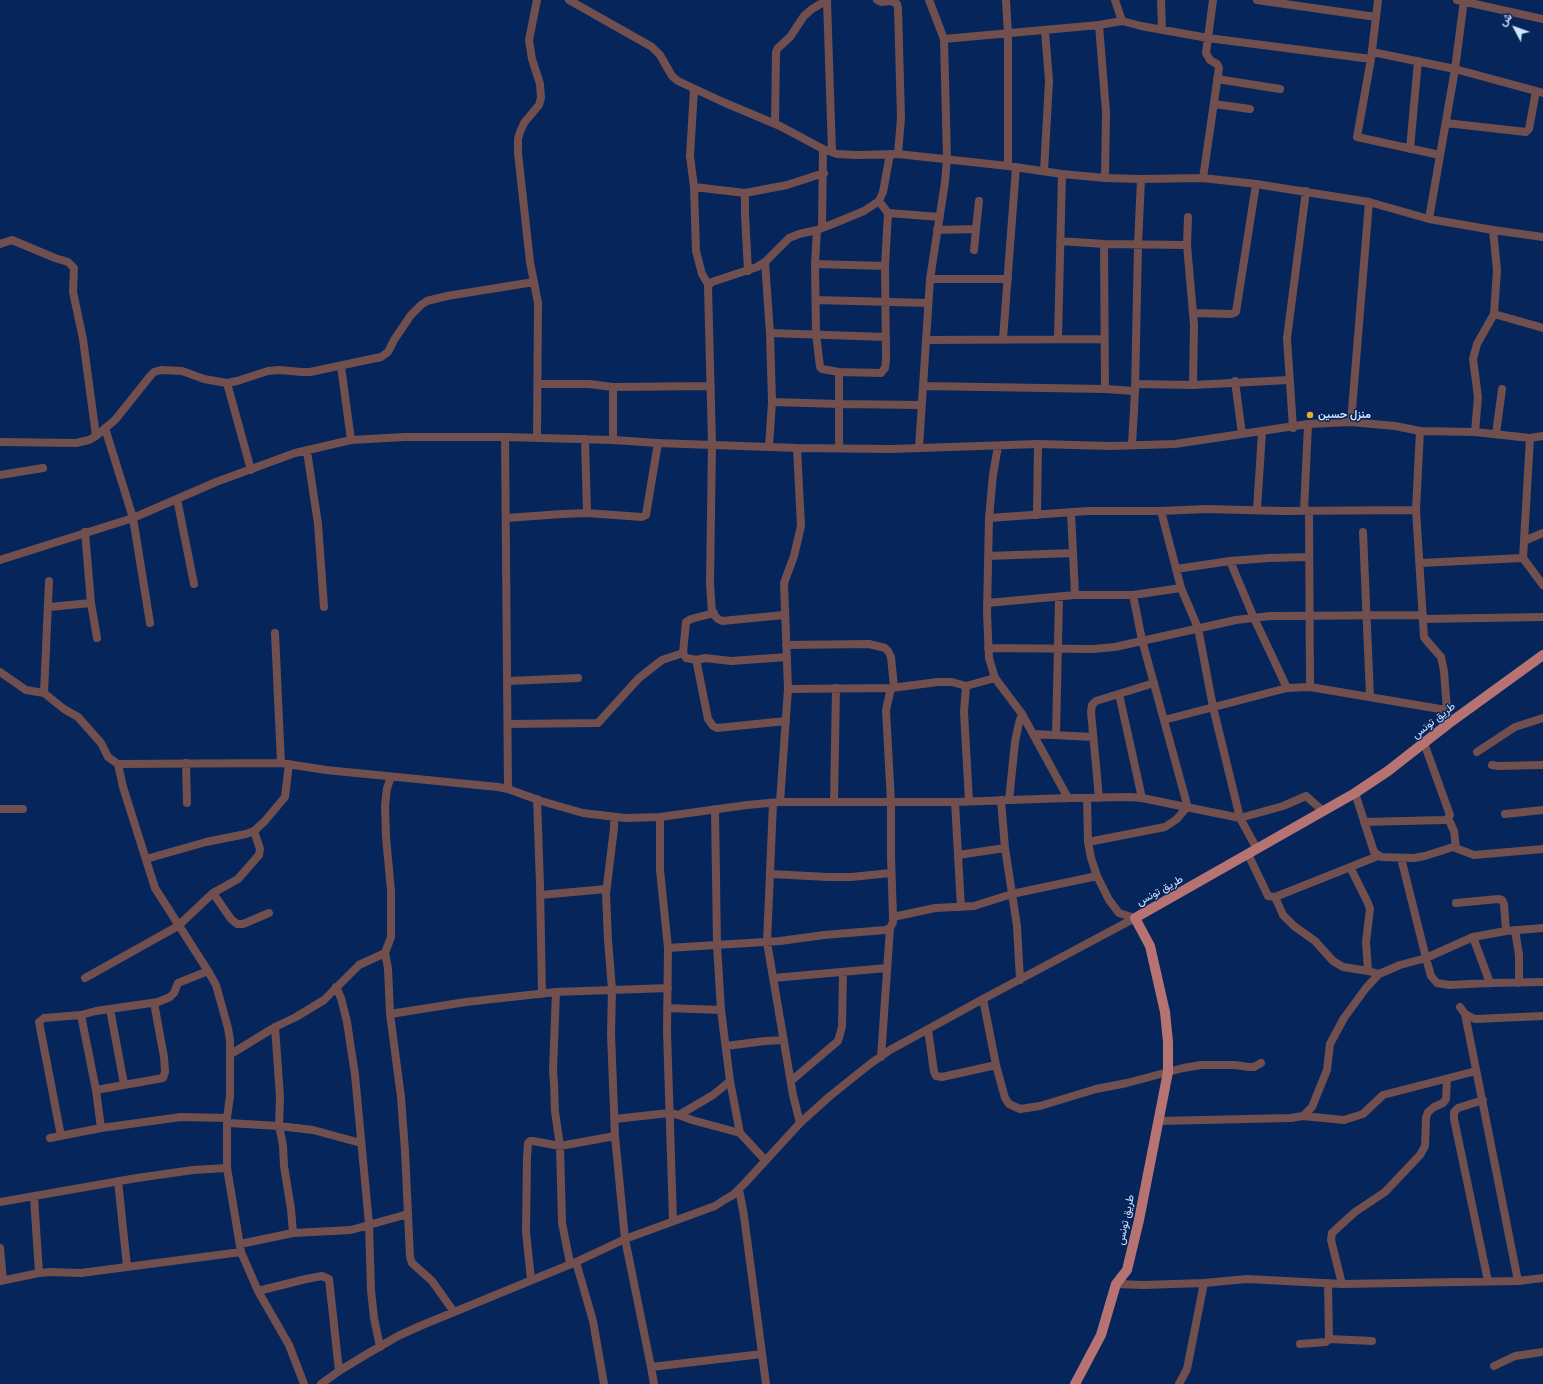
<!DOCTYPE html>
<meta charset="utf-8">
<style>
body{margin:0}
#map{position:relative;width:1543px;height:1384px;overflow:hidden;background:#06255a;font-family:Roboto,Vazirmatn,sans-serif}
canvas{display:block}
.north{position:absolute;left:1495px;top:8px;width:40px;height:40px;-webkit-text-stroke:3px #06255a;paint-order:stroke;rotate:311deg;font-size:11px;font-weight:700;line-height:16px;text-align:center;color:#d3e3fe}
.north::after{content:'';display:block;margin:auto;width:14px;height:18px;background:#d3e3fe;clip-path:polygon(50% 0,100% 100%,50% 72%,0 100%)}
</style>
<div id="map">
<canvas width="1543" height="1384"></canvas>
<div class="north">ش</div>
</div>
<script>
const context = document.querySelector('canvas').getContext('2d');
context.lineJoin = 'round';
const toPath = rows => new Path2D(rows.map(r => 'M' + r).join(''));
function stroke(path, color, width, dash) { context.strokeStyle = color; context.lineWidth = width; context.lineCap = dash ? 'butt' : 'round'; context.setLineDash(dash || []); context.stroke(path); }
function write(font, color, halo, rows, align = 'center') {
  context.font = font + ' Roboto,Vazirmatn,sans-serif'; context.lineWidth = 3; context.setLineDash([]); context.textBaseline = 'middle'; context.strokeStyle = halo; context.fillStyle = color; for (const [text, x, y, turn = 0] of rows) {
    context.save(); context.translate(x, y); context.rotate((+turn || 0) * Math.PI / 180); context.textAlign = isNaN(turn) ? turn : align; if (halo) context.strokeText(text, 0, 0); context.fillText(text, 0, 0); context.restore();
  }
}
stroke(toPath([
 [537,0,529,40,532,59,540,84,541,98,539,105,524,123,520,132,518,139,518,153,530,262,538,303,537,438],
 [569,0,652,47,660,55,672,76,678,81,723,102,780,126,823,149,837,154,857,155,898,154,1008,166,1062,174,1105,178,1141,179,1203,178,1256,184,1369,202,1429,219,1493,230,1543,237],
 [827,0,832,152],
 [877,0,881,2,892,1,897,4,898,8,901,118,898,154],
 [1006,0,1008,34,1008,166],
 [1115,0,1122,21],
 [1161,0,1162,29],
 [1257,0,1376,17],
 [1457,0,1543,19],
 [1099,25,1106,112,1105,178],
 [944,39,1099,25,1122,21,1141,26,1208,38,1371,59,1378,0],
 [1372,52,1455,69,1543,93],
 [1371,59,1357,137,1440,155],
 [1217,79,1280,89],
 [694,89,690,156,694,187,696,251,702,274,708,284],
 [1214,104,1250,109],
 [1446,123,1526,132,1529,129,1536,91],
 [775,124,776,52,778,48,790,37,804,16,812,9,827,0],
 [1410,149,1418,61],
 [1044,171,1049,81,1045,31],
 [1203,178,1219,68,1217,64,1210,60,1206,53,1213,0],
 [694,187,745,193,787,185,824,173],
 [745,193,745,214,748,271],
 [879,201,888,213,940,217],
 [1188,217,1187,245,1194,325,1193,385],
 [1429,219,1455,69,1464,0],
 [822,228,823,149],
 [817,230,815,264,816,334,820,367,822,369,839,372,881,373,885,368,886,360,885,266,888,213],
 [937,230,976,229,979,201],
 [1493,230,1497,270,1494,314,1543,328],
 [1060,241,1104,244,1187,245],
 [0,244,12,240,55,258,68,262,74,268,73,292,83,339,96,436],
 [1104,244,1105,389],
 [974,250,976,229],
 [765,262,770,333,772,402,769,446],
 [815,264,885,266],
 [930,279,1008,279],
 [816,300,928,303],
 [1193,313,1232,314,1236,312,1256,184],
 [770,333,886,337],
 [1058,338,1062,174],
 [1003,339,1016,167],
 [926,340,1104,339],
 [341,366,351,440],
 [1235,381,1242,434],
 [227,383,251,470],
 [538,384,589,384,613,387,711,386],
 [1135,384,1193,385,1289,380],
 [923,386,1105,389,1135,391],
 [613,387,613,440],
 [772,402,839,404,921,405],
 [1351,422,1369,202],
 [105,428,133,518,150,623],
 [1293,428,1287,338,1306,191],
 [1420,431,1416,510,1424,637,1427,641,1441,657,1444,671,1448,724],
 [1475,432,1478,397,1473,359,1477,344,1494,314],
 [1496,434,1502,389],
 [505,437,508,789],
 [1530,438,1523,558,1543,585],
 [585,439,587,513],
 [0,442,76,443,89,440,96,436,115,420,151,375,154,372,161,370,182,371,204,379,227,383,237,381,268,371,279,370,302,372,310,372,381,357,388,352,394,340,411,315,421,305,427,301,447,296,534,282],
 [1132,445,1135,391,1138,245,1141,179],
 [998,446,993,475,989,518,987,613,989,658,995,678,1022,714,1068,798],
 [839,448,839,372],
 [919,448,930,279,945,182,947,159,944,39,929,0],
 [307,451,318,524,324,607],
 [0,475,43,468],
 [177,499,194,584],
 [1257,510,1262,432],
 [1161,511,1181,588,1198,628,1213,707,1240,818,1283,806,1306,796,1323,811],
 [1304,511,1308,424],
 [1309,511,1310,687],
 [1071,512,1075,595],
 [1037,515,1038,444],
 [506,518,562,514,587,513,642,517,646,515,658,443],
 [989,518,1088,511,1161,511,1206,509,1283,511,1416,510],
 [85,532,91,603,97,638],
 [1363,532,1370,697],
 [1524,541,1543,533],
 [988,556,1073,553],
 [0,560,133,518,216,482,295,453,351,440,405,437,505,437,613,440,658,443,797,448,892,449,1038,444,1110,446,1175,444,1308,424,1351,422,1395,426,1420,431,1475,432,1530,438,1543,436],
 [1230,561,1254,618,1287,688],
 [1420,563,1523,558],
 [1176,569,1230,561,1269,558,1309,557],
 [1181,588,1133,595,1142,640,1188,808],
 [987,603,1075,595,1133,595],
 [49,607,91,603],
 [714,613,691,619,686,622,683,653,686,658,697,660,705,658,731,661,787,657],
 [784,615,722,621,718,619,712,613,710,583,712,444,708,286,712,282,757,267,765,262,789,238,799,234,817,230,830,225,864,211,879,201,883,192,890,154],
 [1423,619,1543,617],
 [275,633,281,763],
 [786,645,869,644,885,648,888,651,891,657,894,687],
 [988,648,1093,649,1115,647,1236,620,1270,616,1423,615],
 [697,660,697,664,708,719,713,726,717,728,786,721],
 [0,672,26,690,44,693,64,709,78,717,101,743,108,757,118,764,123,787,155,888,208,971,216,985,228,1028,230,1040,230,1096,227,1118,227,1168,241,1252,258,1291,289,1345,304,1384],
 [507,681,578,678],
 [966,686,964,712,969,801],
 [788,689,891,688,938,682,952,682,966,686,995,678],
 [44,693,49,581],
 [1119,694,1142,798],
 [1164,720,1287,688,1310,687,1446,710],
 [508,724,598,723,639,678,662,660,683,653],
 [1033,734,1093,737],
 [1056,735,1059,598],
 [1477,752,1515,727,1543,718],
 [186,763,187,803],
 [118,764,281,763,326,770,498,787,508,789,541,801,583,813,625,818,660,817,747,805,780,802,955,802,1068,798,1130,797,1142,798,1240,818,1257,849],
 [1492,765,1498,766,1543,765],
 [1355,793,1374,852,1381,857,1414,858,1425,856,1453,847,1474,855,1543,849],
 [1087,798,1088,842,1091,858,1097,876,1109,900,1119,913,1135,918],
 [1099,798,1091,712,1092,705,1096,701,1154,683],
 [537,799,540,885,542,994],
 [1001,800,1005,848,1017,926,1020,980],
 [1009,800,1015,742,1019,723,1022,714],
 [780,802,788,689,784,583,794,556,801,526,797,448],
 [834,802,836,688],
 [955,802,958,855,1005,848],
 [773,803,767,942,793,1095,800,1123],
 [0,809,23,809],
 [715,809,717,945,721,1010,730,1081,740,1133],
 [1505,814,1543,810],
 [614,817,614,828,606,894,608,940,612,989,611,1034,615,1136,625,1239,651,1367,762,1354],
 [660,817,660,870,668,948,667,1031,673,1221],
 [1448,818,1454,831,1456,848],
 [1364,822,1445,820,1448,818,1450,815,1424,743],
 [1088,842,1165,827,1177,819,1186,808],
 [1248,854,1268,896,1275,897,1378,856],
 [958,855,961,907],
 [1401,858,1426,958,1431,976,1437,983,1449,985,1490,983,1543,982],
 [146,859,206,842,246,834,254,831,264,822,285,797,289,764],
 [1350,867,1368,903,1370,909,1366,942,1368,971],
 [771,874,828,877,851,877,891,873],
 [213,893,231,919,237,924,243,924,269,913],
 [540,895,606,889],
 [1275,897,1283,915,1294,926,1315,941,1333,961,1343,967,1368,971,1379,974],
 [1456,903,1498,899,1502,900,1504,904,1506,931],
 [893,917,935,908,974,906,1012,894,1097,876],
 [1515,930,1519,955,1519,983],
 [1473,937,1490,983],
 [668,948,780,941,824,935,885,930,890,928,893,922,893,917,891,856,891,802,886,710,891,688],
 [385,953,391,937,391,891,386,837,385,806,387,788,391,777],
 [85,978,178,926,213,893,238,879,259,855,260,849,254,831],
 [773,978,887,968],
 [336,987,341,998,347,1022,355,1075,369,1224,371,1290,374,1318,380,1347],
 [556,992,553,1070,554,1085,555,1112,560,1146,562,1223,570,1263],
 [983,999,996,1065],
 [1460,1007,1465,1014,1475,1019,1543,1016],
 [667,1008,721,1010],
 [110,1009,124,1084],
 [390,1014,466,1002,556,992,668,988],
 [1465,1014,1518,1281],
 [81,1015,96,1090,101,1128,181,1117,227,1118],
 [275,1027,280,1097,279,1126,283,1145,284,1166,291,1209,293,1233],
 [928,1029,934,1072,936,1076,942,1077,996,1065,1005,1098,1009,1104,1020,1109,1040,1106,1096,1089,1127,1083,1183,1068,1201,1065,1235,1065,1249,1067,1254,1067,1261,1063],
 [726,1046,765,1041,784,1040],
 [231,1054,275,1027,296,1017,324,1000,359,965,385,953,388,968,390,1014,401,1097,405,1151,410,1257,412,1263,432,1281,454,1312],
 [881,1057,890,928],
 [791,1081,838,1041,842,1027,843,972],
 [96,1090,163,1078,165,1072,164,1057,154,1003],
 [1483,1100,1458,1108,1454,1112,1454,1119,1488,1281],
 [679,1115,713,1095,730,1081],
 [1303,1116,1344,1120,1363,1114,1383,1095,1476,1071],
 [615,1119,669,1113,679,1115,692,1120,740,1133,765,1160],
 [1158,1121,1291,1118,1303,1116,1312,1107,1327,1070,1330,1044,1344,1018,1366,988,1379,974,1400,965,1426,958,1473,937,1506,931,1543,928],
 [228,1123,279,1126,313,1130,361,1143],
 [61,1136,39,1022,44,1018,81,1015,96,1011,158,1002,170,997,174,993,178,983,208,971],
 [50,1138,101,1128],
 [118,1181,127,1266],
 [739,1189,744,1216,766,1384],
 [34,1197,39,1273],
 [0,1202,137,1178,193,1170,227,1168],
 [240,1244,293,1233,351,1230,408,1214],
 [0,1248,3,1280],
 [576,1262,593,1321,604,1384],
 [531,1279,526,1232,527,1157,528,1143,530,1141,533,1141,560,1146,615,1136],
 [0,1281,39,1273,51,1272,81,1273,241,1252],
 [1116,1284,1143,1285,1204,1283,1247,1279,1342,1284,1518,1281,1543,1278],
 [1342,1284,1331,1240,1332,1233,1355,1212,1385,1192,1420,1155,1425,1146,1426,1118,1428,1112,1434,1107,1443,1103,1446,1099,1447,1079],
 [258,1291,306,1279,322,1276,329,1279,339,1371],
 [1329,1339,1372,1341],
 [1300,1344,1326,1342,1329,1339,1328,1283],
 [1494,1366,1515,1356,1543,1352],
 [651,1367,654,1384],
 [321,1384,339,1371,367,1354,398,1336,420,1326,576,1262,625,1239,715,1206,724,1200,733,1195,745,1183,800,1123,830,1096,870,1064,890,1050,983,999,1135,918],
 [1179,1384,1187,1369,1204,1283]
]), '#714f4e', 8);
stroke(toPath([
 [1075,1384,1101,1335,1116,1284,1127,1270,1139,1220,1168,1072,1168,1042,1165,1012,1150,946,1135,918,1355,793,1388,771,1448,724,1543,655]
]), '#b67372', 10);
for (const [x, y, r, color] of [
 [1310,415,4,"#e7ac37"]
]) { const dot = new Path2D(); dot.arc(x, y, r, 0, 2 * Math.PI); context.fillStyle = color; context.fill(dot); stroke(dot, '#06255a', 1.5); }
write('bold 11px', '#d3e3fe', '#06255a', [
 ["منزل حسين",1318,415]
], 'left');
write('11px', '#d3e3fe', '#06255a', [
 ["طريق تونس",1434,721,-38],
 ["طريق تونس",1160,891,-29],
 ["طريق تونس",1126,1220,-78]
]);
</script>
